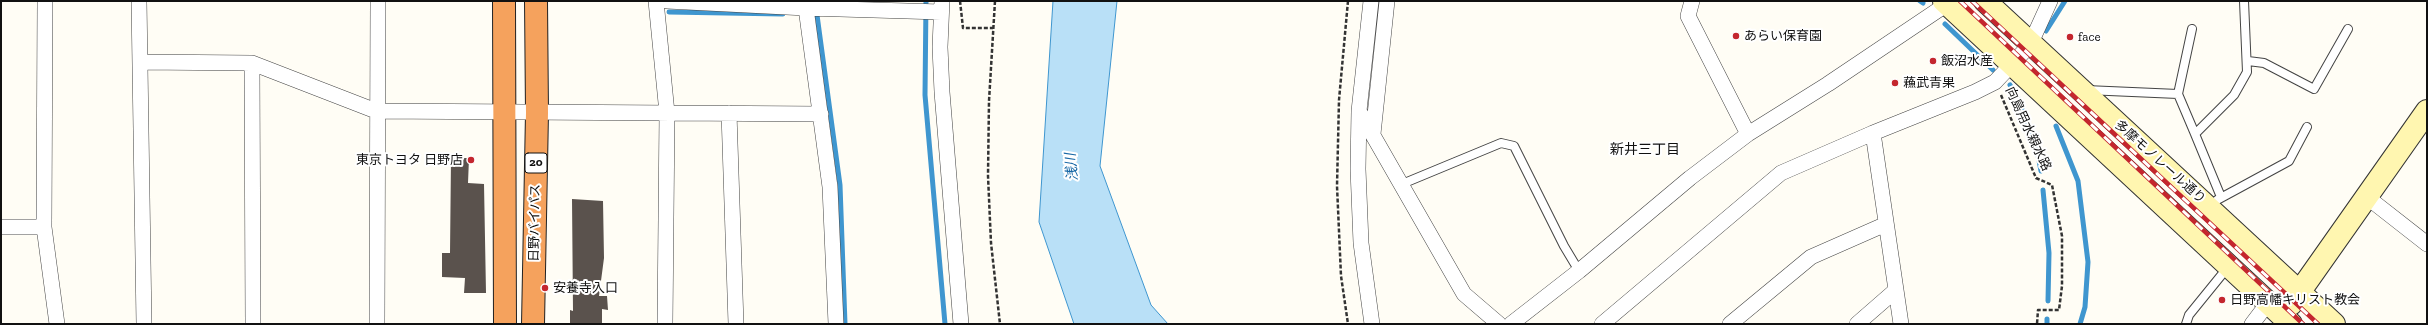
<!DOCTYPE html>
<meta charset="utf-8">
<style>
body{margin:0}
#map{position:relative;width:2428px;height:325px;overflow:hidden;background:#fffdf5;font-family:"Zilla Slab",serif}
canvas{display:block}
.frame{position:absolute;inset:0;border:2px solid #111;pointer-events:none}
</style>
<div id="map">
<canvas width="2428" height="325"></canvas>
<div class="frame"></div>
</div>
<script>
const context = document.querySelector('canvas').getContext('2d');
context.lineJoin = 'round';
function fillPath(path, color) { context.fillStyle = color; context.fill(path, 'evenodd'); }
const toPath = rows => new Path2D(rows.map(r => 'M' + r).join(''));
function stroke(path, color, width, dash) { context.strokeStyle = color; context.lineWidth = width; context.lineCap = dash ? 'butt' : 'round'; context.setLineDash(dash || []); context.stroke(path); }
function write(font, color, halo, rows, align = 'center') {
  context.font = font + ' "Zilla Slab","Noto Sans JP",serif'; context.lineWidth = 4; context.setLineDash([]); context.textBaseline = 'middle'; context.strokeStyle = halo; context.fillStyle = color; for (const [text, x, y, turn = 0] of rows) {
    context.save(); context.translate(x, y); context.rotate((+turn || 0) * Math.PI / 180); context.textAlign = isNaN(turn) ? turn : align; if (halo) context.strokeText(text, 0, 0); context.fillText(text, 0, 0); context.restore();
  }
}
const water = toPath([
 [1053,1,1117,1,1100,166,1151,305,1168,324,1074,324,1039,222,1053,1]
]);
fillPath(water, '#b9e0f7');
stroke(water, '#3f96cf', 1);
stroke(toPath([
 [926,1,925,95,945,324],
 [1920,1,1923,3],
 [669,12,783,14],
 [817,15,840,185,845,324],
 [1945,24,1993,70],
 [2046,31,2065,1],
 [2010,85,2018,98,2038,155,2041,171],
 [2056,126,2078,181,2088,262,2085,307,2080,324],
 [2043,190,2049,253,2048,301],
 [2047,324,2047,319]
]), '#3f96cf', 5);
fillPath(toPath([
 [451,158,469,158,468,183,484,184,486,293,464,293,465,278,442,277,442,253,450,253],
 [572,199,603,201,604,258,599,296,607,296,608,310,602,309,602,324,570,324,570,310,573,311]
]), '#5a524d');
const lane = toPath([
 [2192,29,2178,94,2195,134],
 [2248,61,2264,63,2314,89,2348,29],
 [2086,90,2178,94],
 [1402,184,1501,143,1514,146,1564,246,1579,271],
 [2221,197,2195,134,2234,95,2247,72,2244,1],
 [2217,200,2289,161,2307,127],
 [2186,324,2189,315,2228,267]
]);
const street = toPath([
 [139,1,144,324],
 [656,1,667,113,665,324],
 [667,1,806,8],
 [942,1,940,47,942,92,961,324],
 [1371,1,1359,111,1358,169,1361,243,1372,324],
 [1692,1,1688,16,1748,134],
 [140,62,252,63,376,111,821,114],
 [252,63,253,324],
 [1359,111,1464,294,1499,324],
 [729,113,736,324],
 [1873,133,1901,324],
 [1373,134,1387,1],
 [2367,197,2427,244],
 [1,227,44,227,57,324],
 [44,227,45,1],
 [377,324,378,1],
 [836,324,830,187,806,8,941,12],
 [1511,324,1579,271,1690,178,1748,134,1828,84,1947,4],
 [1602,324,1781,173,1873,133,1975,92,1995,82,2030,45,2050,1],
 [1730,324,1811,257,1886,224],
 [1857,324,1896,290],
 [2252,324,2268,303]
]);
const secondary = toPath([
 [1944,1,2291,324],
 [1985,1,2334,324],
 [2291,304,2427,111]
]);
const highway = toPath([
 [504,1,505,324],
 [533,324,537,113,536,1]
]);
stroke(lane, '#444', 10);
stroke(street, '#444', 16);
stroke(secondary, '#333', 24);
stroke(highway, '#222', 24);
stroke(toPath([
 [960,1,963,28,993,28],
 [995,1,989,101,988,176,991,243,1000,324],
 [1348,1,1339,100,1337,186,1341,276,1348,324],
 [2001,95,2036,178,2052,185,2062,236,2062,286,2059,310,2038,310,2037,324]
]), '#333', 2.5, [4, 2]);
stroke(lane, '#fff', 8);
stroke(street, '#fff', 15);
stroke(secondary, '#fff6b0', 22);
stroke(highway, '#f5a25d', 22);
const rail = toPath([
 [1960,1,2303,324],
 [1972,1,2318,324]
]);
stroke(rail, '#c4262e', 4.5);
stroke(rail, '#fff', 3, [9]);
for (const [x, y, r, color] of [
 [1736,36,4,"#c4262e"],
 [2070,37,4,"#c4262e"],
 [1933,61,4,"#c4262e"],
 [1895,83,4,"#c4262e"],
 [471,160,4,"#c4262e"],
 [545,288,4,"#c4262e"],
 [2222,300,4,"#c4262e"]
]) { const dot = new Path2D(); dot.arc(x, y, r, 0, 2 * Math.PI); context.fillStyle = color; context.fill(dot); stroke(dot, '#fff', 1.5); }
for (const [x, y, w] of [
 [536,163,22]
]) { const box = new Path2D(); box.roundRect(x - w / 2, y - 10, w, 20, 3); context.fillStyle = '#fff'; context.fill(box); stroke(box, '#111', 1); }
write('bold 12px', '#111', null, [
 ["20",536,163]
]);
write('13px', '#111', '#fff', [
 ["あらい保育園",1744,36],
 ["face",2078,37],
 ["飯沼水産",1941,61],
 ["蘓武青果",1903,83],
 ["東京トヨタ 日野店",463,160,"right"],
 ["安養寺入口",553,288],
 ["日野高幡キリスト教会",2230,300]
], 'left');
write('13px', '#111', '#fff', [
 ["向島用水親水路",2028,129,65],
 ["多摩モノレール通り",2160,162,42],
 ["日野バイパス",535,223,-89]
]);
write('14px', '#111', '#fff', [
 ["新井三丁目",1645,150]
]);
write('italic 14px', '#1768a6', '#fff', [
 ["浅川",1072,167,-95]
]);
</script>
